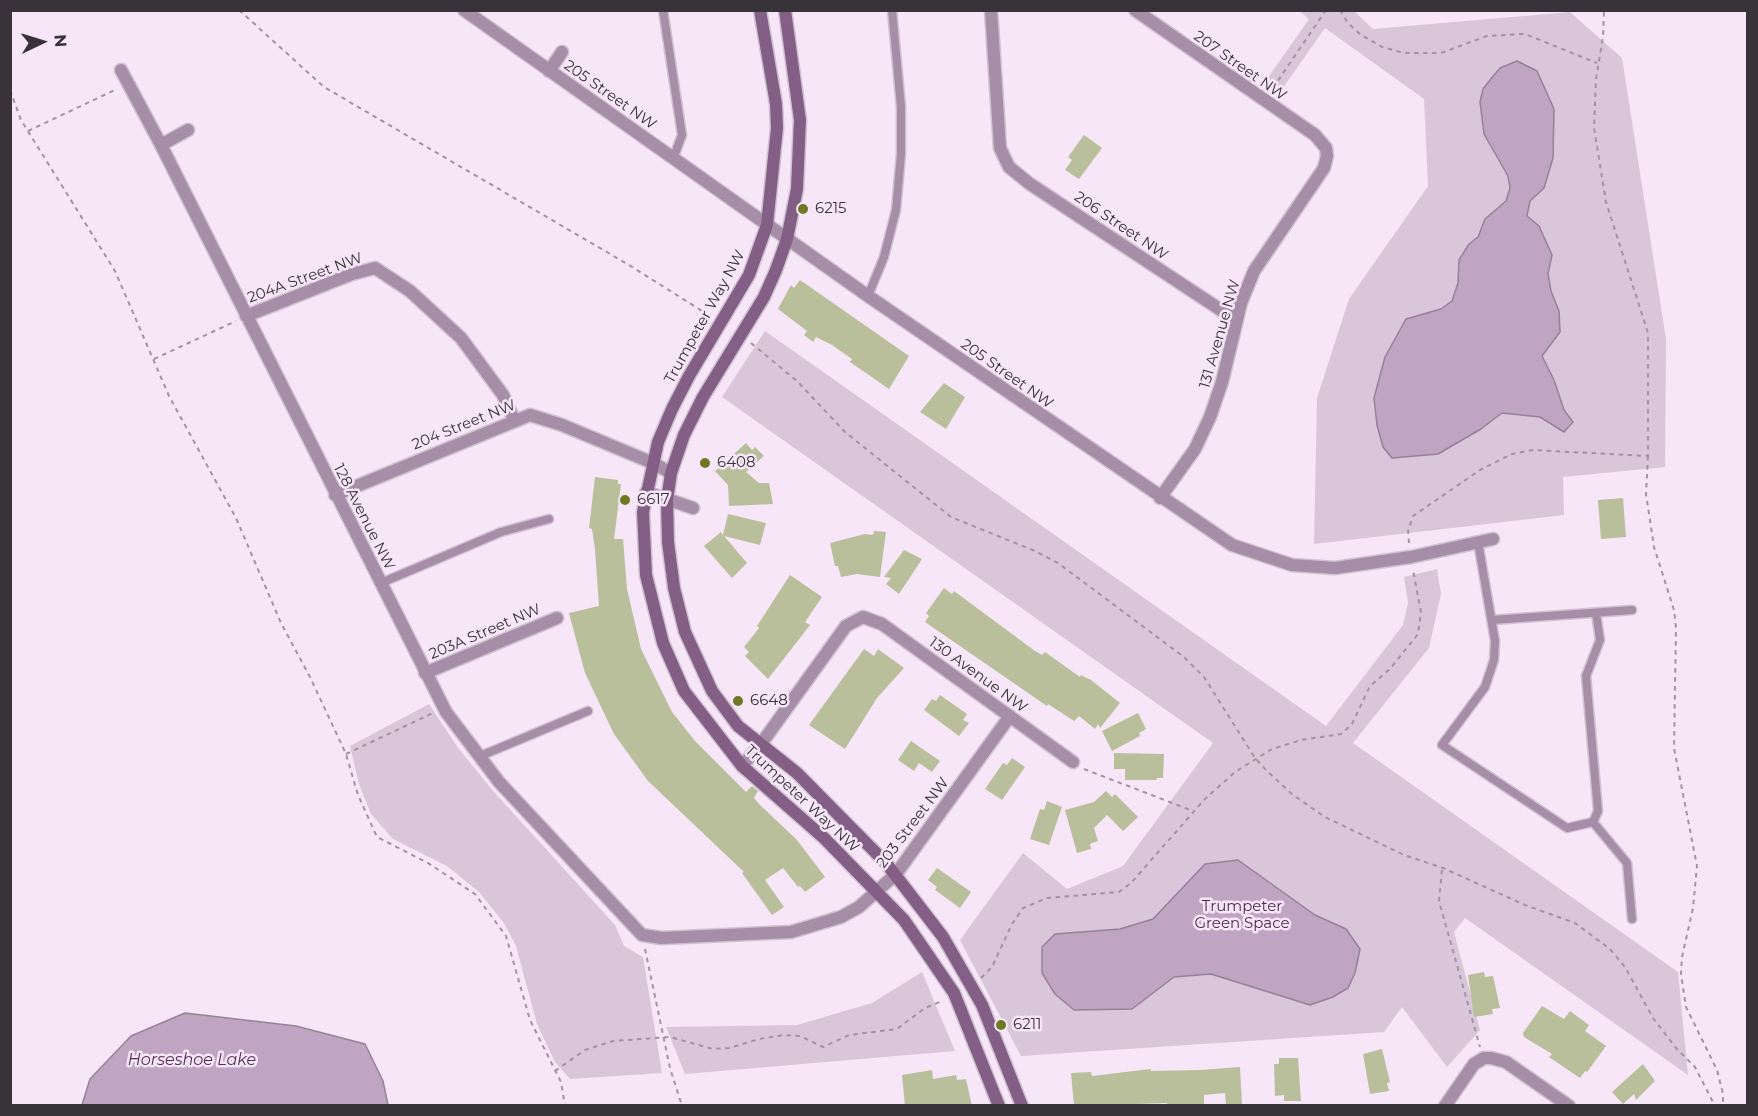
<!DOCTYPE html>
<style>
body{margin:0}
#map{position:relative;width:1758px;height:1116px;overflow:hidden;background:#f6e6f7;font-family:Montserrat,sans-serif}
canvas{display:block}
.frame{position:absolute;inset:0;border:12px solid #383239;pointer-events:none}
.north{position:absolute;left:12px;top:12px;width:60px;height:60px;-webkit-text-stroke:4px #f6e6f7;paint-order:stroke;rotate:86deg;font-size:16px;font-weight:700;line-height:24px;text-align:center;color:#383239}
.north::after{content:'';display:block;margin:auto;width:21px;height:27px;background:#383239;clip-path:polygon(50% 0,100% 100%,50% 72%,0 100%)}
</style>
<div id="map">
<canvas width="1758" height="1116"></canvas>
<div class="frame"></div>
<div class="north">N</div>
</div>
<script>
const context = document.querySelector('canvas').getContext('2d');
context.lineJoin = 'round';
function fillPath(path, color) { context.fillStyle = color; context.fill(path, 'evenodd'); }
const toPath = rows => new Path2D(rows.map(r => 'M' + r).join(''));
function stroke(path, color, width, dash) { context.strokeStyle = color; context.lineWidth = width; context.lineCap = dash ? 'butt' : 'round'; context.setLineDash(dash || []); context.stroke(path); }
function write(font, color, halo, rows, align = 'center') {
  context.font = font + ' Montserrat,sans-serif'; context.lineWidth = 5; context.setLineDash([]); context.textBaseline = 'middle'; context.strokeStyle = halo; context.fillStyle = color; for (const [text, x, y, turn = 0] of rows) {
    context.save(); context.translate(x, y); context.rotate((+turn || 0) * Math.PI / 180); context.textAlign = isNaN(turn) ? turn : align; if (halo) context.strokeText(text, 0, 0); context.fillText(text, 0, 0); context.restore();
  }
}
fillPath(toPath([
 [1299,11,1354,11,1373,29,1570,12,1622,58,1666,339,1665,467,1563,477,1564,515,1314,544,1317,398,1349,299,1428,186,1424,99,1325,28,1280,92,1265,82,1309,19],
 [765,331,1326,726,1403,625,1408,603,1404,577,1437,569,1441,594,1429,648,1353,743,1678,972,1688,1075,1465,918,1454,932,1480,1030,1447,1067,1402,1007,1384,1032,1021,1056,960,940,1023,853,1067,889,1123,866,1213,743,722,397],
 [429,704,458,748,494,792,615,925,624,946,643,957,662,1073,570,1079,555,1062,537,1024,516,946,504,923,479,892,447,866,393,839,371,814,359,784,350,746],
 [922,972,955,1051,685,1074,666,1027,797,1025,872,1003]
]), '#d9c6da');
const water = toPath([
 [1517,61,1537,71,1554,109,1553,158,1544,188,1530,201,1527,216,1539,226,1552,255,1548,274,1551,291,1559,311,1560,332,1542,356,1554,380,1564,410,1573,422,1564,432,1540,417,1502,413,1481,429,1438,454,1392,458,1383,447,1377,425,1374,398,1385,357,1406,319,1441,309,1452,301,1458,283,1459,260,1469,244,1478,237,1485,219,1506,201,1510,188,1508,176,1484,134,1480,102,1483,89,1494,75,1500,68,1517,61],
 [1238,860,1315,915,1346,929,1360,949,1355,973,1348,988,1333,997,1310,1005,1211,974,1174,977,1132,1009,1074,1010,1055,994,1042,973,1042,947,1055,934,1120,929,1153,919,1205,864,1238,860],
 [185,1013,296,1026,365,1044,383,1081,388,1105,82,1105,90,1079,131,1036,185,1013]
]);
fillPath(water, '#bfa5c1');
stroke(water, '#968298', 1.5);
fillPath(toPath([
 [1084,135,1102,148,1079,179,1065,170,1072,160,1068,157],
 [800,280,909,356,889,389,850,362,852,359,832,345,816,337,813,342,804,335,807,331,778,309,791,285,794,288],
 [944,383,965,397,946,429,920,412],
 [746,443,752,450,755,447,764,456,746,472,759,483,769,483,773,504,729,506,728,485,715,471],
 [595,477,618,480,618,484,621,484,614,539,623,539,627,589,641,649,672,712,695,741,746,792,752,786,758,791,754,798,759,804,797,840,825,877,805,892,800,886,798,887,783,868,765,880,784,907,772,915,742,873,744,872,648,781,614,734,585,673,569,613,599,606,595,549,592,529,589,528],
 [1623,498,1626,537,1601,539,1598,500],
 [728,514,766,523,760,545,724,536,747,563,732,578,704,546,721,532,723,535],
 [874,531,886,532,880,577,857,574,841,577,838,566,835,566,830,543,865,534,873,535],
 [904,550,922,559,899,594,886,584,891,578,884,577],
 [790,575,822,597,805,622,810,625,768,679,745,656,749,652,744,647,759,628,757,626],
 [944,588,952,594,954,591,1035,651,1042,655,1045,652,1080,677,1081,675,1091,680,1120,703,1100,728,1098,724,1095,729,1079,716,1074,721,1048,704,1047,706,925,622,929,616,926,613],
 [864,649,874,656,878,649,904,668,877,698,845,749,809,725],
 [940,695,967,714,963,720,969,723,959,736,924,710,932,699,936,701],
 [1138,713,1146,729,1139,733,1140,736,1112,751,1102,731],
 [911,741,940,761,932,772,919,763,914,771,898,760],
 [1114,753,1164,754,1163,778,1157,778,1156,780,1125,780,1125,769,1114,769],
 [1012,758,1025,767,1002,800,985,789,1003,763,1007,765],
 [1106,791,1112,797,1115,794,1138,817,1123,831,1107,815,1094,828,1098,841,1090,844,1091,849,1077,853,1065,810,1094,802],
 [1047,801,1062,807,1049,845,1030,839,1040,809,1044,810],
 [937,868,971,892,960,908,935,890,937,887,928,880],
 [1484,972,1485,977,1493,976,1500,1008,1492,1009,1493,1014,1474,1017,1468,975],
 [1542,1006,1564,1019,1570,1011,1589,1025,1585,1031,1606,1046,1587,1072,1585,1071,1580,1078,1549,1057,1552,1054,1524,1037,1523,1033],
 [1382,1049,1390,1082,1387,1083,1389,1091,1370,1094,1363,1054],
 [1279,1058,1298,1058,1301,1101,1284,1101,1284,1095,1275,1096,1274,1064,1279,1064],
 [1643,1064,1655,1081,1636,1100,1634,1094,1623,1104,1612,1092],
 [1240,1067,1242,1104,1226,1105,1225,1093,1204,1095,1204,1106,1167,1106,1167,1103,1074,1106,1071,1073,1091,1072,1092,1076,1151,1069,1151,1071,1200,1070],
 [932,1070,933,1079,956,1075,957,1080,966,1079,972,1106,905,1106,902,1075]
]), '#b9bf9b');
const lane = toPath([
 [663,10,682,135,673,159],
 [868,296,884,257,896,210,901,154,901,107,892,10],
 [1478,542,1495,641,1494,660,1485,687,1442,745,1567,828,1593,822,1598,811,1586,676,1600,640,1596,613],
 [381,583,501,532,549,519],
 [1492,620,1632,610],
 [478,757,588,711],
 [1593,822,1627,863,1632,919]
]);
const street = toPath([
 [464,10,868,296,1232,545,1292,565,1335,568,1411,557,1493,539],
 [991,10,1000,148,1009,167,1030,184,1236,320],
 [1135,10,1315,135,1326,148,1327,156,1324,168,1254,271,1241,303,1222,382,1210,417,1195,449,1160,498],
 [121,70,161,145,446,712,499,782,642,935,662,938,791,932,841,917,859,907,896,874,1010,716],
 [549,71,562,52],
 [161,145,188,130],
 [246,316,352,274,375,268,410,291,461,338,503,395,514,420],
 [646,492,693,508],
 [335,495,530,415,562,425,653,463,671,473],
 [425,673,557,618],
 [742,766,761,744,846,626,863,617,882,624,1073,762],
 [1445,1106,1474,1064,1484,1058,1491,1058,1506,1062,1569,1106]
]);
const secondary = toPath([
 [760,10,776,104,777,128,767,225,749,275,689,376,672,409,658,442,643,512,646,575,663,643,684,691,742,766,824,838,904,920,954,993,999,1106],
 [785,10,800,120,797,189,787,239,776,270,764,297,703,397,684,435,671,473,667,500,668,542,674,588,685,632,712,691,738,726,797,773,886,863,943,937,982,1005,1022,1106]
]);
stroke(lane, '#d0c2d1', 11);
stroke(street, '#d0c2d1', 15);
stroke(secondary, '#d0c2d1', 15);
stroke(toPath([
 [239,10,324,87,629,265,710,316],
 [1340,10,1348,23,1360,34,1382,47,1404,53,1441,53,1487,36,1525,34,1597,63],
 [1273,88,1326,10],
 [10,90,21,120,115,271,169,396,236,518,281,623,310,677,346,754,358,795,377,837,428,863,475,894,506,936,530,1020,561,1082,565,1106],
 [28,131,117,89],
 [751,343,797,381,845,432,951,517,1035,551,1058,563,1184,657,1204,677,1255,758,1267,771,1293,795,1325,817,1404,855,1443,868,1525,905,1575,923,1610,949,1625,967,1653,1018,1676,1048,1695,1067,1715,1106],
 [154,359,236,321],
 [1648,456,1646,494,1651,527,1654,547,1674,610,1676,628,1674,748,1697,866,1693,908,1682,957,1681,974,1686,1007,1717,1070,1723,1094,1723,1106],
 [1409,543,1408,531,1413,516,1480,470,1512,454,1532,450,1648,456,1648,333,1606,202,1594,128,1596,79,1603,37,1604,10],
 [346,754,433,713],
 [1084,769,1193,811],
 [1442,870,1439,901,1480,1047],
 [645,949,670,1068,682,1106],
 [981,978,992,967,1012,924,1023,908,1047,898,1119,892,1131,883,1204,800,1235,772,1272,749,1301,740,1341,734,1352,724,1370,686,1390,669,1418,634,1421,612,1413,570],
 [555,1071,585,1050,613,1041,670,1037,713,1049,729,1048,759,1039,783,1035,800,1036,823,1047,849,1035,897,1029,925,1008,942,1001]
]), '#9f94a0', 2, [4.5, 4.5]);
stroke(lane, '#a68da8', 8);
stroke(street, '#a68da8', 12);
stroke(secondary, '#835f86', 12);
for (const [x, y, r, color] of [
 [803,209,6,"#6f7822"],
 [705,463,6,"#6f7822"],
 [625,500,6,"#6f7822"],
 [738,701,6,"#6f7822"],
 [1001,1025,6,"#6f7822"]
]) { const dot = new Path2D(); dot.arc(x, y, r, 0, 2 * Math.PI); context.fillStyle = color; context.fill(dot); stroke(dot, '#f6e6f7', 2); }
write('15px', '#383239', '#f6e6f7', [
 ["207 Street NW",1240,66,35],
 ["205 Street NW",610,95,35],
 ["206 Street NW",1121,226,34],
 ["204A Street NW",305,278,-20],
 ["Trumpeter Way NW",705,317,-61],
 ["131 Avenue NW",1220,334,-74],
 ["205 Street NW",1007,374,35],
 ["204 Street NW",464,425,-22],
 ["128 Avenue NW",364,517,63],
 ["203A Street NW",485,632,-23],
 ["130 Avenue NW",978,675,36],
 ["Trumpeter Way NW",802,799,43],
 ["203 Street NW",913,823,-53]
]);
write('15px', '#383239', '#f6e6f7', [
 ["6215",815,209],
 ["6408",717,463],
 ["6617",637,500],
 ["6648",750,701],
 ["6211",1013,1025]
], 'left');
write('15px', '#4d2950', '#f6e6f7', [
 ["Trumpeter",1242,907],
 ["Green Space",1242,924]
]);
write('italic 16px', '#532f56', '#f6e6f7', [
 ["Horseshoe Lake",192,1060]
]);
</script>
